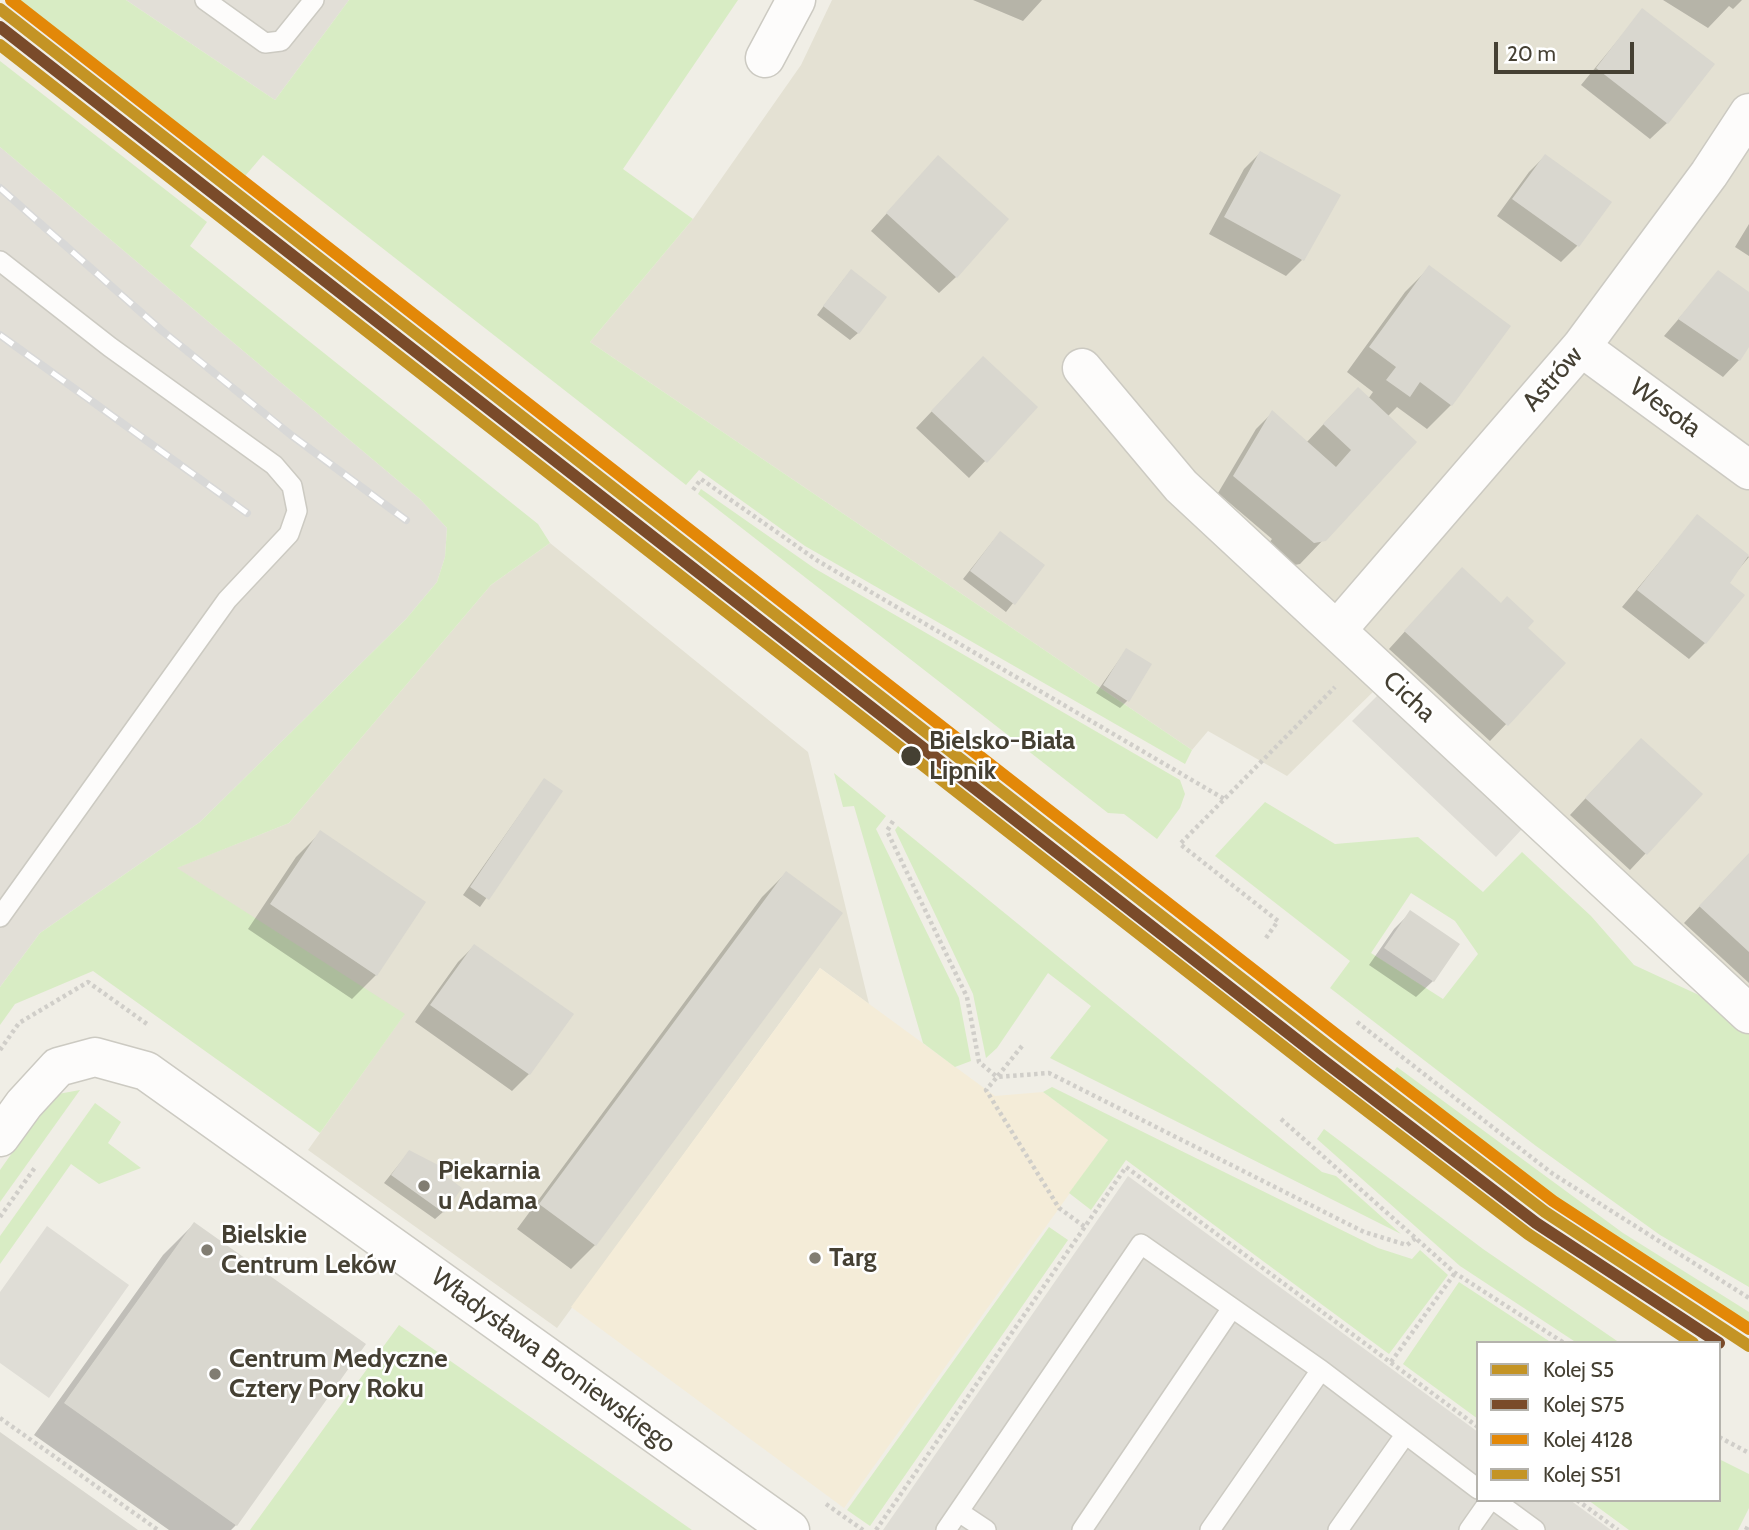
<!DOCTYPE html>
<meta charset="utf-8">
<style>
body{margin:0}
#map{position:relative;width:1749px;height:1530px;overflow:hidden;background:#f0eee6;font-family:Cabin,sans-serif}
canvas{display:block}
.legend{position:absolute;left:1476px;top:1341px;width:245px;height:161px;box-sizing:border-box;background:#fff;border:2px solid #b5b3ad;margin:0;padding:9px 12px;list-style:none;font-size:21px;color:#454033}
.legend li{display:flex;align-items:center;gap:14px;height:35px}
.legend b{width:35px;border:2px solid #b5b3ad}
.scale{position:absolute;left:1494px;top:42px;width:140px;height:32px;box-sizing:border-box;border:4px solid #454033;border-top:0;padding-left:9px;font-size:21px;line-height:24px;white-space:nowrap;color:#454033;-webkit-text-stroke:5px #fff;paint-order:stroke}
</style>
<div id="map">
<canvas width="1749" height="1530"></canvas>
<ul class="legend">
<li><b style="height:9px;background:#c49425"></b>Kolej S5</li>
<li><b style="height:9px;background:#7a4b2a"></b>Kolej S75</li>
<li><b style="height:9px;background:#e38808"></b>Kolej 4128</li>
<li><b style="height:9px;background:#c49425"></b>Kolej S51</li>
</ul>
<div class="scale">20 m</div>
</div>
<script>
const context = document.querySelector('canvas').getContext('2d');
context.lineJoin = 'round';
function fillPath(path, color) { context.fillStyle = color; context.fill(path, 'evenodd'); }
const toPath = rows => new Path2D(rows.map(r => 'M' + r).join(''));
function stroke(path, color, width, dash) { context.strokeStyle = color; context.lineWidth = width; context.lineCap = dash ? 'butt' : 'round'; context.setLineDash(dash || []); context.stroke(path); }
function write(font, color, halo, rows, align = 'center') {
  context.font = font + ' Cabin,sans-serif'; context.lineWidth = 5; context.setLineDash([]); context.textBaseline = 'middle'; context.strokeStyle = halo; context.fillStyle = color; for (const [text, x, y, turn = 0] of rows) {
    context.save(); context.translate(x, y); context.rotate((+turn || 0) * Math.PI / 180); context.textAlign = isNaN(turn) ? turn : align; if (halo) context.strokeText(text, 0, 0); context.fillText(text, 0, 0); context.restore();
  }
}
fillPath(toPath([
 [832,0,1749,0,1749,1034,1377,688,1287,776,1208,731,1192,750,590,342,693,219,801,65],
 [550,543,808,752,869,1004,820,968,557,1328,308,1150,404,1015,176,868,289,823,491,585]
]), '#e4e1d3');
fillPath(toPath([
 [820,968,995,1096,1043,1092,1108,1140,844,1508,571,1307]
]), '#f4ecd8');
fillPath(toPath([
 [126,0,349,0,275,100],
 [0,147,420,499,447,528,445,557,437,582,406,619,200,822,40,933,0,987]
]), '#e2dfd7');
fillPath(toPath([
 [8,0,126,0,275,100,349,0,738,0,623,169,693,219,590,342,1192,750,1185,764,805,546,699,470,686,485,263,155,240,182],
 [0,61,207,222,190,246,538,524,550,543,491,585,289,823,177,868,405,1014,320,1133,93,971,15,1004,0,1025,0,987,40,933,200,822,406,619,437,582,445,557,447,528,420,499,0,147],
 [701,489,814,568,1180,780,1185,794,1180,808,1157,839,1124,814,1108,813,698,494],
 [834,773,886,816,876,829,959,998,971,1061,955,1067,923,1043,854,806,843,807],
 [1265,802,1335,844,1418,837,1483,892,1522,852,1591,916,1634,965,1714,1002,1749,1034,1749,1287,1660,1235,1536,1146,1330,988,1350,961,1215,856],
 [1411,893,1455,921,1478,954,1443,999,1371,953],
 [898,826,1322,1172,1336,1176,1401,1234,1050,1058,1091,1006,1048,973,997,1048,986,1058,973,994,895,830],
 [1397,1067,1623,1233,1749,1312,1749,1330,1535,1184,1391,1075],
 [1052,1087,1378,1248,1412,1259,1420,1250,1448,1275,1389,1354,1126,1160,1091,1210,1069,1193,1108,1140,1043,1092],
 [80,1090,0,1202,0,1170,43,1109,58,1094],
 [95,1103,121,1122,108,1143,141,1168,99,1184,71,1164,0,1264,0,1236],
 [1324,1129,1483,1249,1620,1343,1577,1343,1460,1266,1317,1139],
 [1049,1227,1068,1240,870,1526,847,1510],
 [1459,1282,1552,1343,1478,1343,1478,1419,1403,1364],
 [399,1325,692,1530,250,1530],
 [1719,1459,1749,1474,1749,1508,1738,1530,1629,1530,1588,1500,1719,1500]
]), '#d8ecc4');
fillPath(toPath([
 [1379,694,1522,829,1496,857,1352,721],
 [1128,1176,1478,1432,1478,1500,1570,1500,1611,1530,883,1530],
 [47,1226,129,1285,49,1398,0,1363,0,1292]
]), '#dfddd6');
fillPath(toPath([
 [973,0,1042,0,1023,21],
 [1663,0,1742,0,1733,9,1729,6,1708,28],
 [1642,11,1667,123,1650,139,1581,85],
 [1260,153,1302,260,1286,276,1209,234,1244,169],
 [1545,156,1609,203,1577,246,1561,262,1497,216,1529,172],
 [922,174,956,277,939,293,871,231],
 [1749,224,1749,256,1735,247],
 [1429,268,1451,405,1427,429,1397,407,1387,417,1324,539,1300,564,1289,566,1265,548,1272,539,1218,493,1256,429,1272,413,1306,443,1334,413,1368,399,1373,392,1347,372,1405,292],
 [1718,273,1749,294,1749,343,1739,360,1723,377,1664,336],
 [844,279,858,333,850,340,817,315],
 [967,374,1036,407,969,478,916,428],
 [1697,517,1749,557,1727,583,1705,643,1689,659,1622,607],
 [993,541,1042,566,1006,612,963,579],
 [1446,586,1525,628,1564,663,1490,741,1389,649],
 [1126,650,1128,700,1120,708,1096,693],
 [1625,756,1646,853,1630,870,1570,815],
 [544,780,561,792,480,907,463,895],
 [320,833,376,975,352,999,248,929,296,857],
 [1749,854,1749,983,1684,923],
 [786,873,840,913,595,1245,571,1269,517,1229,762,897],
 [1411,912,1433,981,1416,997,1369,965,1394,929],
 [474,946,571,1014,529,1074,512,1091,415,1022,458,962],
 [409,1152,443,1212,435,1219,384,1183],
 [194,1224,236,1525,231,1530,169,1530,34,1435,163,1255]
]), '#0003');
fillPath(toPath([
 [1642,8,1715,64,1668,124,1596,68],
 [1260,151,1341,195,1304,261,1224,217],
 [1545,154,1612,202,1579,247,1512,199],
 [938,155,1009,219,957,278,886,213],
 [1429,265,1511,326,1452,406,1420,382,1410,397,1386,380,1396,367,1369,347],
 [851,269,887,297,859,334,823,306],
 [1718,270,1749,292,1749,347,1740,361,1678,319],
 [983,356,1038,407,987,463,931,411],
 [1358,387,1417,442,1326,541,1314,543,1233,476,1272,410,1336,467,1351,450,1323,424],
 [1697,514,1749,555,1730,583,1745,595,1706,644,1637,590],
 [1000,531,1045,565,1015,605,970,571],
 [1462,567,1501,603,1507,596,1534,621,1528,628,1566,663,1508,726,1404,631],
 [1126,648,1152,664,1129,702,1103,685],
 [1641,738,1703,794,1647,855,1585,798],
 [544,778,563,791,489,900,470,887],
 [320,830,426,902,377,976,270,904],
 [1749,853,1749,952,1699,906],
 [786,871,843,913,596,1246,539,1204],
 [1410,910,1460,944,1434,982,1384,948],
 [474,944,574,1014,530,1075,430,1005],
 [409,1150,440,1166,438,1170,462,1188,444,1213,391,1175],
 [194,1222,366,1344,237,1526,64,1403],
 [0,1432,138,1530,0,1530]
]), '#d9d7cf');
const service = toPath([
 [205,0,265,43,281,41,314,0],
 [0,261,110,347,274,465,292,486,297,511,289,534,227,600,0,917],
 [1494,1500,1535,1530],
 [959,1512,986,1530],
 [946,1530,1141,1244,1321,1370,1478,1489],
 [1082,1530,1232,1308],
 [1210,1530,1321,1370],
 [1338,1530,1405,1435],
 [1469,1530,1490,1500]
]);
const minor = toPath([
 [765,58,796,0],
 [1581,347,1749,470],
 [1082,368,1181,486,1749,1014],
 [1337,630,1581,347,1709,174,1749,113],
 [0,1137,24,1104,58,1067,95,1057,146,1071,790,1530]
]);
stroke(service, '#cccac2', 22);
stroke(minor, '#cccac2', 41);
stroke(toPath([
 [693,490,701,479,818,561,1226,800],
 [893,821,887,831,967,997,979,1062,997,1077,986,1090,1059,1208,1085,1227],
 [1266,938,1278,921,1180,844,1335,687],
 [1357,1022,1553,1174,1749,1298],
 [1022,1046,997,1077,1049,1073,1364,1232,1407,1245,1416,1238],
 [0,1050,19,1023,88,982,147,1024],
 [1281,1119,1455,1273,1564,1343],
 [0,1217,36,1166],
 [1391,1362,1455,1273],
 [0,1418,158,1530],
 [1719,1437,1749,1453],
 [1577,1500,1618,1530],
 [826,1504,863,1530],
 [876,1530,1126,1167,1478,1427],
 [1746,1530,1749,1524]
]), '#d0cec9', 4.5, [3.5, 3.5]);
stroke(service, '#fdfcfb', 19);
stroke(minor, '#fdfcfb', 38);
const rail = toPath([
 [0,188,161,330,291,435,406,520],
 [0,335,247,513]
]);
stroke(rail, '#d8d8d7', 8);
stroke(rail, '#fff', 5, [16]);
stroke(toPath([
 [0,9,1333,1050,1545,1212,1749,1346]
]), '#c49425', 12);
stroke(toPath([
 [0,27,1324,1061,1536,1223,1719,1343]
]), '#7a4b2a', 12);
stroke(toPath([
 [11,0,1342,1039,1553,1201,1749,1329]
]), '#e38808', 12);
stroke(toPath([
 [0,45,1316,1072,1528,1234,1693,1343]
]), '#c49425', 12);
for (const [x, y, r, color] of [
 [911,756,11,"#454033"],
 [424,1186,7,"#817d72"],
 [207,1250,7,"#817d72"],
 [815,1258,7,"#817d72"],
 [215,1374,7,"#817d72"]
]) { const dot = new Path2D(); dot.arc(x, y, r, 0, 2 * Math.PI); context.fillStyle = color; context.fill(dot); stroke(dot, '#fff', 2.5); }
write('26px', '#454033', '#fff', [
 ["Astrów",1553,379,-49],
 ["Wesoła",1665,408,36],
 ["Cicha",1409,697,43],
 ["Władysława Broniewskiego",553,1361,36]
]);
write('bold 26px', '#454033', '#fff', [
 ["Bielsko-Biała",929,741],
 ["Lipnik",929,771]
], 'left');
write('bold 26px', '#454033', '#fff', [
 ["Piekarnia",438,1171],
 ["u Adama",438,1201],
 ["Bielskie",221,1235],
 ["Centrum Leków",221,1265],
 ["Targ",829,1258],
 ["Centrum Medyczne",229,1359],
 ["Cztery Pory Roku",229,1389]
], 'left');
</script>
